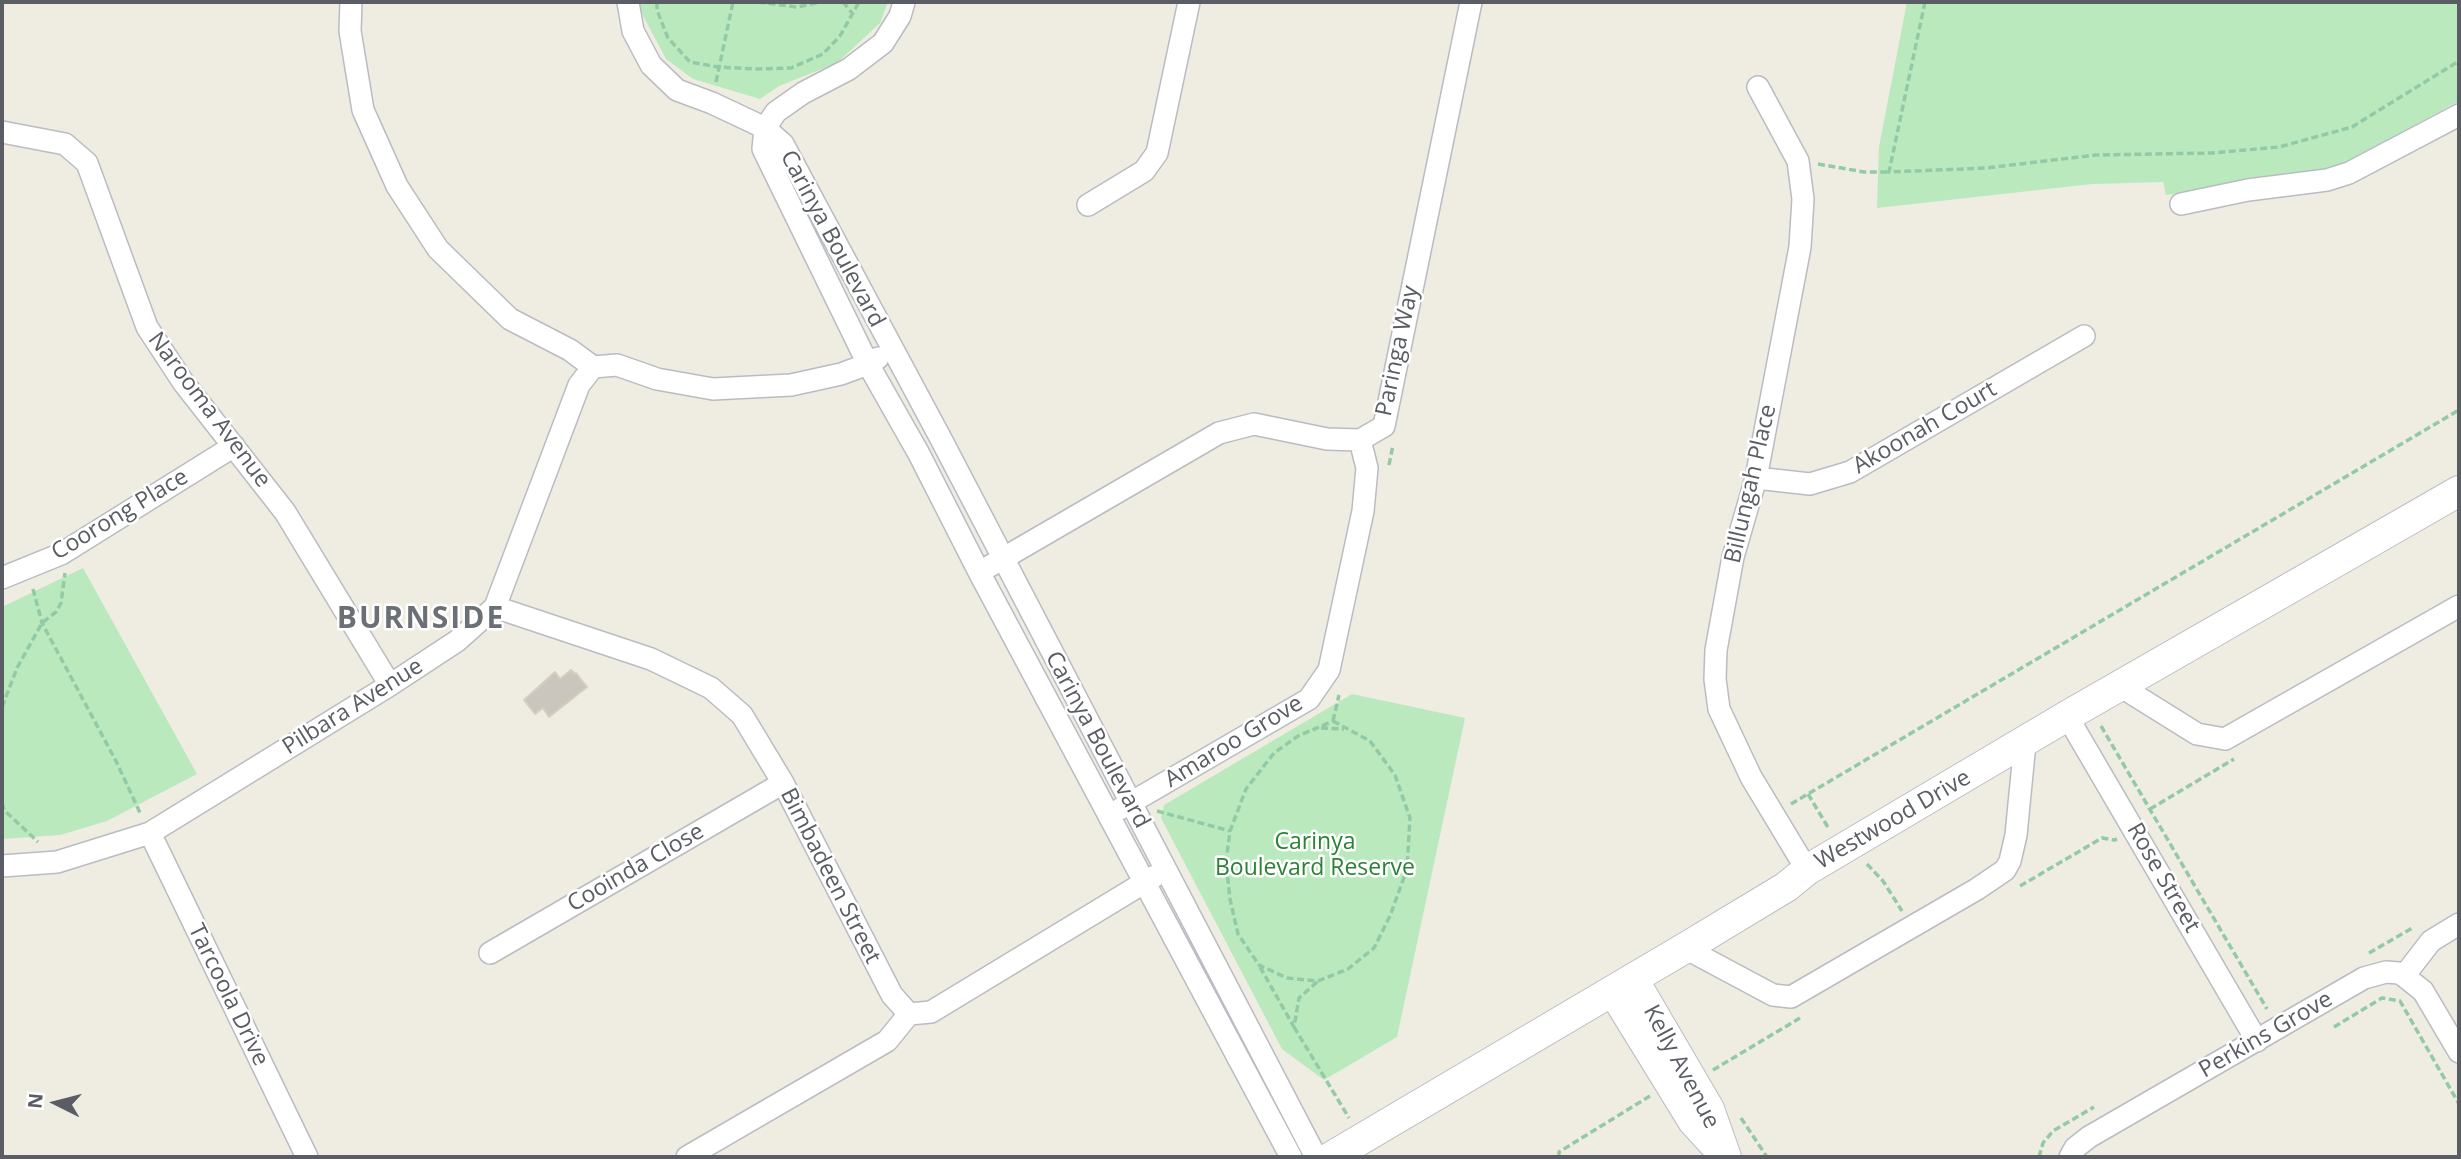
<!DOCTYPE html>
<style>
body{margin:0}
#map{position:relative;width:2461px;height:1159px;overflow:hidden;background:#efece1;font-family:"Open Sans",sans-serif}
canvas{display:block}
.frame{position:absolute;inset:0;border:4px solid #5a5e64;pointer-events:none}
.north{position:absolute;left:21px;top:1068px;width:70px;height:70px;-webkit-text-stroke:5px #fff;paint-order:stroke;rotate:276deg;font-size:19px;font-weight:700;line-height:28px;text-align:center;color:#5a5e64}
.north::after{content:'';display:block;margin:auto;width:24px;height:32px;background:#5a5e64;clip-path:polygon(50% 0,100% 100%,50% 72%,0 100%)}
</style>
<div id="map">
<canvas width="2461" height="1159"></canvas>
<div class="frame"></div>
<div class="north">N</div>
</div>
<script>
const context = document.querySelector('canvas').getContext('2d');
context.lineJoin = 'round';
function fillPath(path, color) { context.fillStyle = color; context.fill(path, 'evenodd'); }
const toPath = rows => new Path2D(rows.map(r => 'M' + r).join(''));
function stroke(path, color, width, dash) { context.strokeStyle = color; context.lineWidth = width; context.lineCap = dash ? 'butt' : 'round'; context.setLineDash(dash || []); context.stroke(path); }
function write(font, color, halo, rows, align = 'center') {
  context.font = font + ' "Open Sans",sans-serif'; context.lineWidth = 5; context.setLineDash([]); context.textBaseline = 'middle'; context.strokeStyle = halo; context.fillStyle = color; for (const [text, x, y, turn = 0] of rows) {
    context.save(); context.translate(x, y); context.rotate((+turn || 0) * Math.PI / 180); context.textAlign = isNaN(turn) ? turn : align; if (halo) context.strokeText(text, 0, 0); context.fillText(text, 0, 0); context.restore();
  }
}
fillPath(toPath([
 [640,2,888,2,880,23,837,63,779,86,760,99,693,79,666,59,640,10],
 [1907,2,2459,2,2459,101,2331,170,2166,195,2163,182,2092,184,1877,208,1879,147],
 [83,568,197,774,107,821,60,835,2,839,2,607],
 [1352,694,1465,718,1397,1037,1324,1080,1282,1049,1161,818,1164,805]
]), '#bbe9be');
const building = toPath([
 [571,670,575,674,576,673,587,687,549,717,543,708,535,714,524,700,555,672,560,679,571,670]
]);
fillPath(building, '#cac6be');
stroke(building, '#d4cfbf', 2);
const street = toPath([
 [351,2,350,31,363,110,397,186,438,249,510,319,570,350,593,367,617,365,657,379,713,389,791,385,841,374,868,364,878,358],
 [628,2,633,31,651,65,677,90,712,103,765,128,776,112,803,93,849,69,883,43,900,16,904,2],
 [1758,87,1798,161,1803,199,1800,247,1756,478,1733,557,1716,650,1715,679,1719,709,1751,777,1807,870],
 [765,128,783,144,941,439,1316,1157],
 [765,128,763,149,868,364,919,454,979,572,1291,1157],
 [2,132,65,144,87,163,147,327,183,382,285,512,390,685],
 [2181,204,2248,190,2327,180,2349,173,2459,115],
 [1088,205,1144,171,1157,153,1189,2],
 [1756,478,1810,484,1850,472,2084,336],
 [990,566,1219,433,1254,424,1327,439,1360,440,1384,426,1471,2],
 [2,578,61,554,234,446],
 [495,607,651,659,711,688,742,715,783,783,892,995,909,1014,931,1012,1155,876],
 [2120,686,2197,734,2225,739,2459,606],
 [2067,716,2257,1041],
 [1120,809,1309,699,1329,670,1363,511,1367,468,1360,440],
 [150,833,307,1157],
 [2,866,57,862,150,833,390,685,457,641,495,607,579,385,593,367],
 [1685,948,1773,995,1791,997,1977,889,2005,870,2010,861,2016,835,2025,743],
 [490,953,783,783],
 [2404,976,2423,991,2459,1052],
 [687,1157,887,1041,909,1014],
 [2070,1157,2075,1148,2089,1137,2364,978,2386,972,2399,973,2404,976,2431,941,2459,924]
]);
const secondary = toPath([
 [1633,979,1709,1109,1726,1157],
 [1613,991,1693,1121,1713,1143],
 [1331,1157,1685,948,1786,887,1807,870,2067,716,2459,491]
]);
stroke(street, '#b9bcc2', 24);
stroke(secondary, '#babdc5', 32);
stroke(toPath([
 [657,2,657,10,668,38,690,62,718,67,757,69,791,68,823,54,840,36,859,2],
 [758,2,797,7,821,2],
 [843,2,852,13],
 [1925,2,1889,172,1986,168,2096,155,2212,153,2279,147,2352,127,2459,61],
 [716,82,733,2],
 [1818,164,1864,172,1889,172],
 [1389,465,1393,445],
 [33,589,42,623,116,761,141,815],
 [2,707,17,668,42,623,56,612,61,603,65,573],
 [1333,721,1339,695],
 [1333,721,1370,741,1395,775,1410,818,1407,869,1390,916,1374,948,1348,969,1318,981,1287,978,1259,965,1238,934,1230,899,1226,862,1230,831,1246,789,1274,753,1298,736,1333,721],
 [2101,726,2267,1009],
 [1321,728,1344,729],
 [1808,794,1829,829],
 [2,803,4,810,38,842],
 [1791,804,2459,410],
 [2150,809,2234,759],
 [1157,811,1230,831],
 [1867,864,1883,881,1902,911],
 [2020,886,2102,838,2114,840,2117,839],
 [2369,953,2414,927],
 [1260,967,1294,1027,1299,998,1317,982],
 [1294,1027,1349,1118],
 [2334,1027,2382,998,2400,1001,2459,1104],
 [1713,1070,1800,1018],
 [1741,1118,1767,1157],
 [1559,1157,1559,1152,1650,1096],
 [2039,1157,2043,1143,2053,1131,2094,1107]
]), '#93caa6', 3.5, [7, 3.5]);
stroke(street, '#fff', 21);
stroke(secondary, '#fff', 30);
write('23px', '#5a5e64', '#fff', [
 ["Carinya Boulevard",832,239,62],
 ["Paringa Way",1398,351,-78],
 ["Narooma Avenue",209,410,53],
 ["Akoonah Court",1925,428,-30],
 ["Billungah Place",1751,484,-77],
 ["Coorong Place",120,515,-31],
 ["Pilbara Avenue",353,707,-32],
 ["Carinya Boulevard",1097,740,62],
 ["Amaroo Grove",1234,742,-31],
 ["Westwood Drive",1893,820,-30],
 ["Cooinda Close",636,868,-30],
 ["Bimbadeen Street",830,876,63],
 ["Rose Street",2163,878,60],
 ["Tarcoola Drive",228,995,64],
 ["Perkins Grove",2266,1035,-30],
 ["Kelly Avenue",1681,1067,62]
]);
write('23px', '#2b8235', '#fff', [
 ["Carinya",1315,842],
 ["Boulevard Reserve",1315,868]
]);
context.letterSpacing = '2px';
write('bold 30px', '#6b7076', '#fff', [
 ["BURNSIDE",421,619]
]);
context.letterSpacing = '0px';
</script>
